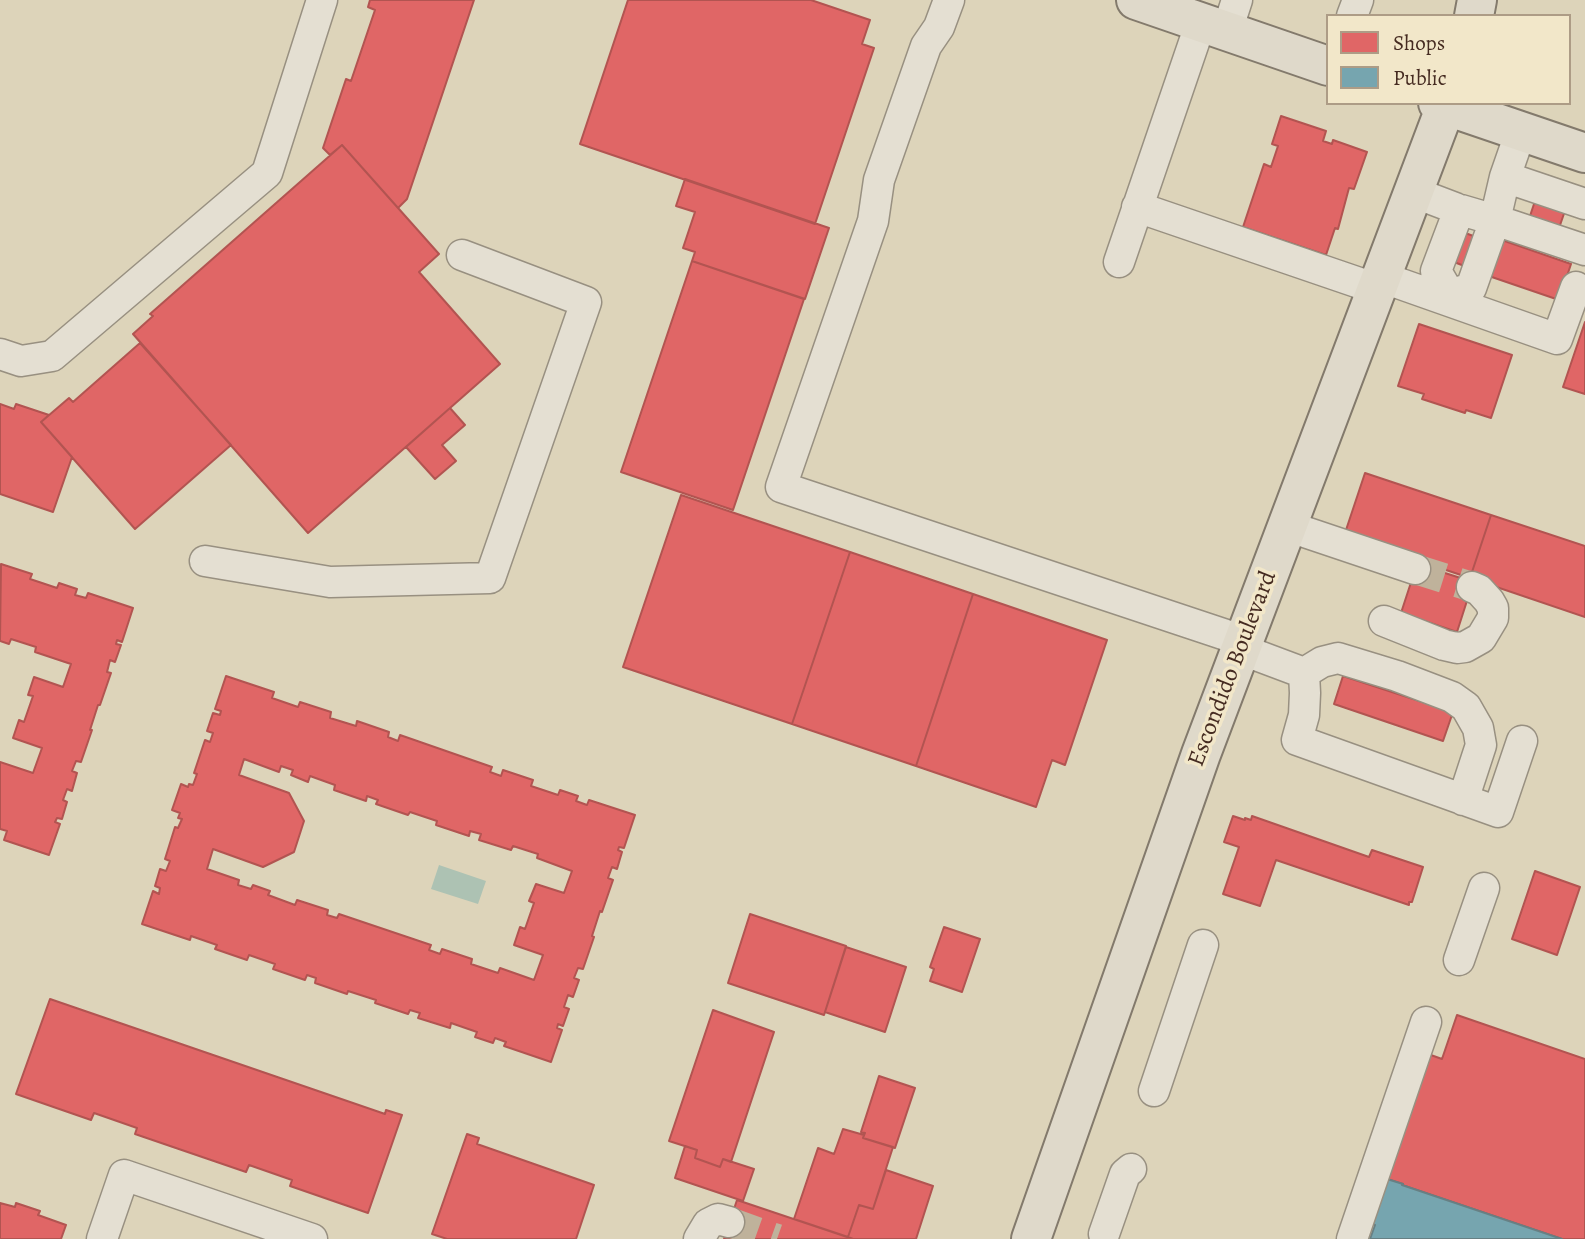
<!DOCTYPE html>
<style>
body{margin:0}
#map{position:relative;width:1585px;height:1239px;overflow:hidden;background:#ddd4ba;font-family:Alegreya,serif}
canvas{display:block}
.legend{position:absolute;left:1326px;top:14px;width:245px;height:91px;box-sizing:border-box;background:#f2e7c9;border:2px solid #ad9c86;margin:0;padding:9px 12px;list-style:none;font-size:21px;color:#452b21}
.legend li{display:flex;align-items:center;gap:14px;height:35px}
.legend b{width:35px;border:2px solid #ad9c86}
</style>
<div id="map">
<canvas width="1585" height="1239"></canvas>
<ul class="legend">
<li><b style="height:19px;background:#e06666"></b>Shops</li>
<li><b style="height:19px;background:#76a5af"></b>Public</li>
</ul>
</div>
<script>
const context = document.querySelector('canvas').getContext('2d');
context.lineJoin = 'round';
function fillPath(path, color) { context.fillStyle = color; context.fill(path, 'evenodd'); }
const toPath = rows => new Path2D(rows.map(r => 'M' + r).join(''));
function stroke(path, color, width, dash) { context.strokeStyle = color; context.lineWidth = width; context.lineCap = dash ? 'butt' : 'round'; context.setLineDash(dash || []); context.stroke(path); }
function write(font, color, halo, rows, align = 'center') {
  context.font = font + ' Alegreya,serif'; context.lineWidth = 7; context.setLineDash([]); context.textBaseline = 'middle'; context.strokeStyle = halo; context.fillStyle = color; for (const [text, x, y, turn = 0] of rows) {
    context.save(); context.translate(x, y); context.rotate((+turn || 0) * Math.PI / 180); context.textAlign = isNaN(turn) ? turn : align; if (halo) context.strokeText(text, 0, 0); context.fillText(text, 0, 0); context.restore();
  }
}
fillPath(toPath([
 [439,865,486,881,478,904,431,889]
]), '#adc2b3');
const shops = toPath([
 [370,0,474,0,407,199,398,208,342,145,330,155,323,148,346,79,351,81,375,10,368,7,370,0],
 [628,0,811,0,870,20,862,44,874,48,815,224,580,144,628,0],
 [1281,116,1326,131,1323,141,1332,144,1333,140,1367,152,1354,189,1349,188,1338,229,1335,228,1326,255,1243,227,1264,164,1271,167,1278,146,1272,144,1281,116],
 [342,145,439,254,419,272,500,364,308,533,133,334,153,316,150,314,342,145],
 [685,179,829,228,805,299,692,261,695,252,683,248,695,212,676,206,685,179],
 [1538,192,1568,202,1558,231,1528,222,1538,192],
 [1457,230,1487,241,1475,270,1446,259,1457,230],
 [1496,238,1571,264,1559,300,1483,274,1496,238],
 [692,261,804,299,733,510,621,472,692,261],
 [1585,322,1585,394,1563,387,1585,322],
 [1419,324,1512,355,1491,418,1466,410,1465,413,1422,399,1424,394,1398,386,1419,324],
 [140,343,231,445,135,529,41,422,69,398,73,402,140,343],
 [0,404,14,409,16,404,49,415,41,422,72,457,53,512,0,494,0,404],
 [450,408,465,425,442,445,456,461,435,479,406,447,450,408],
 [1365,473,1491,515,1470,578,1344,536,1365,473],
 [681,495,850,552,792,724,623,667,681,495],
 [1491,515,1585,546,1585,617,1470,578,1491,515],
 [850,552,973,594,916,766,792,724,850,552],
 [1,564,32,574,30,579,57,588,59,583,77,589,75,595,86,598,88,593,133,608,122,642,117,640,116,644,121,645,115,662,110,660,107,672,111,673,100,705,98,705,90,730,92,730,81,762,76,761,72,771,77,773,72,791,67,789,63,800,67,802,62,819,57,818,55,822,60,824,49,855,4,840,7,831,0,829,0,762,33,773,42,748,13,738,19,720,24,722,33,696,28,695,34,677,63,687,71,664,35,652,36,647,11,639,9,644,0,641,1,564],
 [1417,564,1473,582,1457,632,1401,613,1417,564],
 [973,594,1107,640,1065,765,1052,760,1036,807,916,766,973,594],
 [226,676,274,692,272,698,298,707,300,702,331,712,330,718,356,726,357,721,389,732,388,737,398,741,400,735,492,767,490,772,501,776,503,770,533,780,531,786,558,795,560,790,578,796,576,801,587,805,589,800,635,815,624,848,619,847,618,850,622,852,617,869,612,867,608,878,613,880,602,912,600,911,592,936,594,937,583,969,578,968,574,978,579,980,573,997,568,995,564,1007,569,1009,563,1026,558,1024,557,1028,562,1030,551,1062,504,1046,506,1042,495,1038,493,1043,475,1037,477,1032,451,1023,450,1028,418,1018,420,1013,410,1010,408,1014,375,1003,376,1000,348,991,347,994,315,983,316,978,307,975,305,980,273,969,275,964,249,955,247,960,215,949,217,945,191,936,190,940,142,924,153,891,159,894,160,888,155,886,160,869,166,871,170,861,165,859,175,827,178,828,182,819,178,818,180,813,172,810,181,784,188,787,189,784,193,785,197,774,194,773,205,740,210,742,213,733,207,731,213,713,220,715,221,711,215,709,226,676],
 [244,759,279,772,281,766,293,770,291,775,308,782,310,776,335,785,334,790,366,801,367,796,378,800,376,804,408,815,410,812,437,821,436,825,469,836,470,831,481,834,479,840,511,850,513,846,538,854,537,858,572,871,564,893,536,884,529,901,534,903,525,929,520,927,514,945,543,955,534,980,500,968,498,973,471,964,472,959,442,949,440,954,429,950,431,945,339,914,337,918,327,915,328,910,297,900,295,905,268,895,270,891,253,885,251,889,238,885,239,880,207,869,213,849,263,867,294,852,304,821,289,793,239,775,244,759],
 [1343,676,1453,712,1443,741,1334,704,1343,676],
 [1233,816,1245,820,1245,818,1251,820,1252,816,1369,857,1372,850,1423,867,1412,902,1409,902,1409,905,1276,860,1260,906,1223,894,1239,847,1224,842,1233,816],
 [1535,871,1580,887,1557,955,1512,939,1535,871],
 [750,914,846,946,824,1015,728,983,750,914],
 [944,927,980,939,962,992,930,981,934,969,930,967,944,927],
 [846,947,906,967,885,1032,825,1012,846,947],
 [50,999,385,1114,386,1110,402,1115,368,1213,290,1186,292,1180,249,1165,246,1172,135,1134,137,1128,94,1113,91,1120,16,1094,50,999],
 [713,1010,774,1032,731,1162,723,1159,720,1167,695,1158,697,1150,669,1141,713,1010],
 [1457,1015,1585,1059,1585,1239,1562,1239,1402,1185,1403,1184,1387,1179,1428,1054,1442,1059,1457,1015],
 [879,1076,915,1088,895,1148,863,1138,865,1133,861,1132,879,1076],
 [843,1129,864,1135,863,1138,893,1147,873,1209,859,1205,848,1237,794,1219,818,1148,834,1154,843,1129],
 [467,1134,479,1138,477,1144,594,1185,576,1239,447,1239,432,1234,467,1134],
 [685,1146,697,1150,695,1158,720,1167,723,1159,754,1169,743,1201,675,1178,685,1146],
 [886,1170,933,1186,916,1239,853,1239,848,1237,859,1205,873,1209,886,1170],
 [737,1200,853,1239,724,1239,737,1200],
 [0,1203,15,1207,16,1203,40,1211,38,1215,66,1225,61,1239,0,1239,0,1203]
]);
fillPath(shops, '#e06666');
stroke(shops, '#b25451', 2);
const public = toPath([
 [1387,1179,1403,1184,1402,1185,1562,1239,1370,1239,1375,1225,1372,1224,1387,1179]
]);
fillPath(public, '#76a5af');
stroke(public, '#678084', 2);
stroke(toPath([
 [1415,569,1472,587],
 [729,1222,777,1239]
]), '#bfb29b', 30, [30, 15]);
const minor = toPath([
 [949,0,939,27,926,46,879,180,873,221,781,487,1244,641],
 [1352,16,1358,0],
 [1227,31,1237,0],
 [1521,131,1505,177,1495,220,1585,250],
 [1505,177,1585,204],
 [1413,192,1455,208,1459,210,1461,210,1495,220,1471,288,1450,295,1436,271,1459,210],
 [1137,207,1377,289],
 [1119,262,1201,22],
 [1381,277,1557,339,1576,287],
 [0,354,21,361,52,356,267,173,322,0],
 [1287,526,1415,569],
 [205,561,330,582,490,578,586,302,462,255],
 [1384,621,1444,645,1457,648,1465,647,1481,638,1493,618,1493,608,1489,601,1479,590,1472,587],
 [1240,649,1304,673],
 [1304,673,1305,693,1304,715,1297,740,1498,812,1522,741],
 [1304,673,1322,662,1338,658,1397,676,1452,697,1466,707,1478,728,1481,745,1463,800],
 [1459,960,1484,888],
 [1154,1091,1203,945],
 [1104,1234,1125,1174,1131,1169],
 [102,1239,124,1175,312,1239],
 [699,1239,708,1224,718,1219,729,1222],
 [1352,1239,1426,1022]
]);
const major = toPath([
 [1136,0,1328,66],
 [1474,16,1477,0],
 [1438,103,1585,153],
 [1031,1239,1201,754,1447,103]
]);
stroke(minor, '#989081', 33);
stroke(major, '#837a6c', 42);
stroke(minor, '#e4dfd2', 30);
stroke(major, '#dfd9ca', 38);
write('24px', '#452b21', '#f2e7c9', [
 ["Escondido Boulevard",1233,669,-69]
]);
</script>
